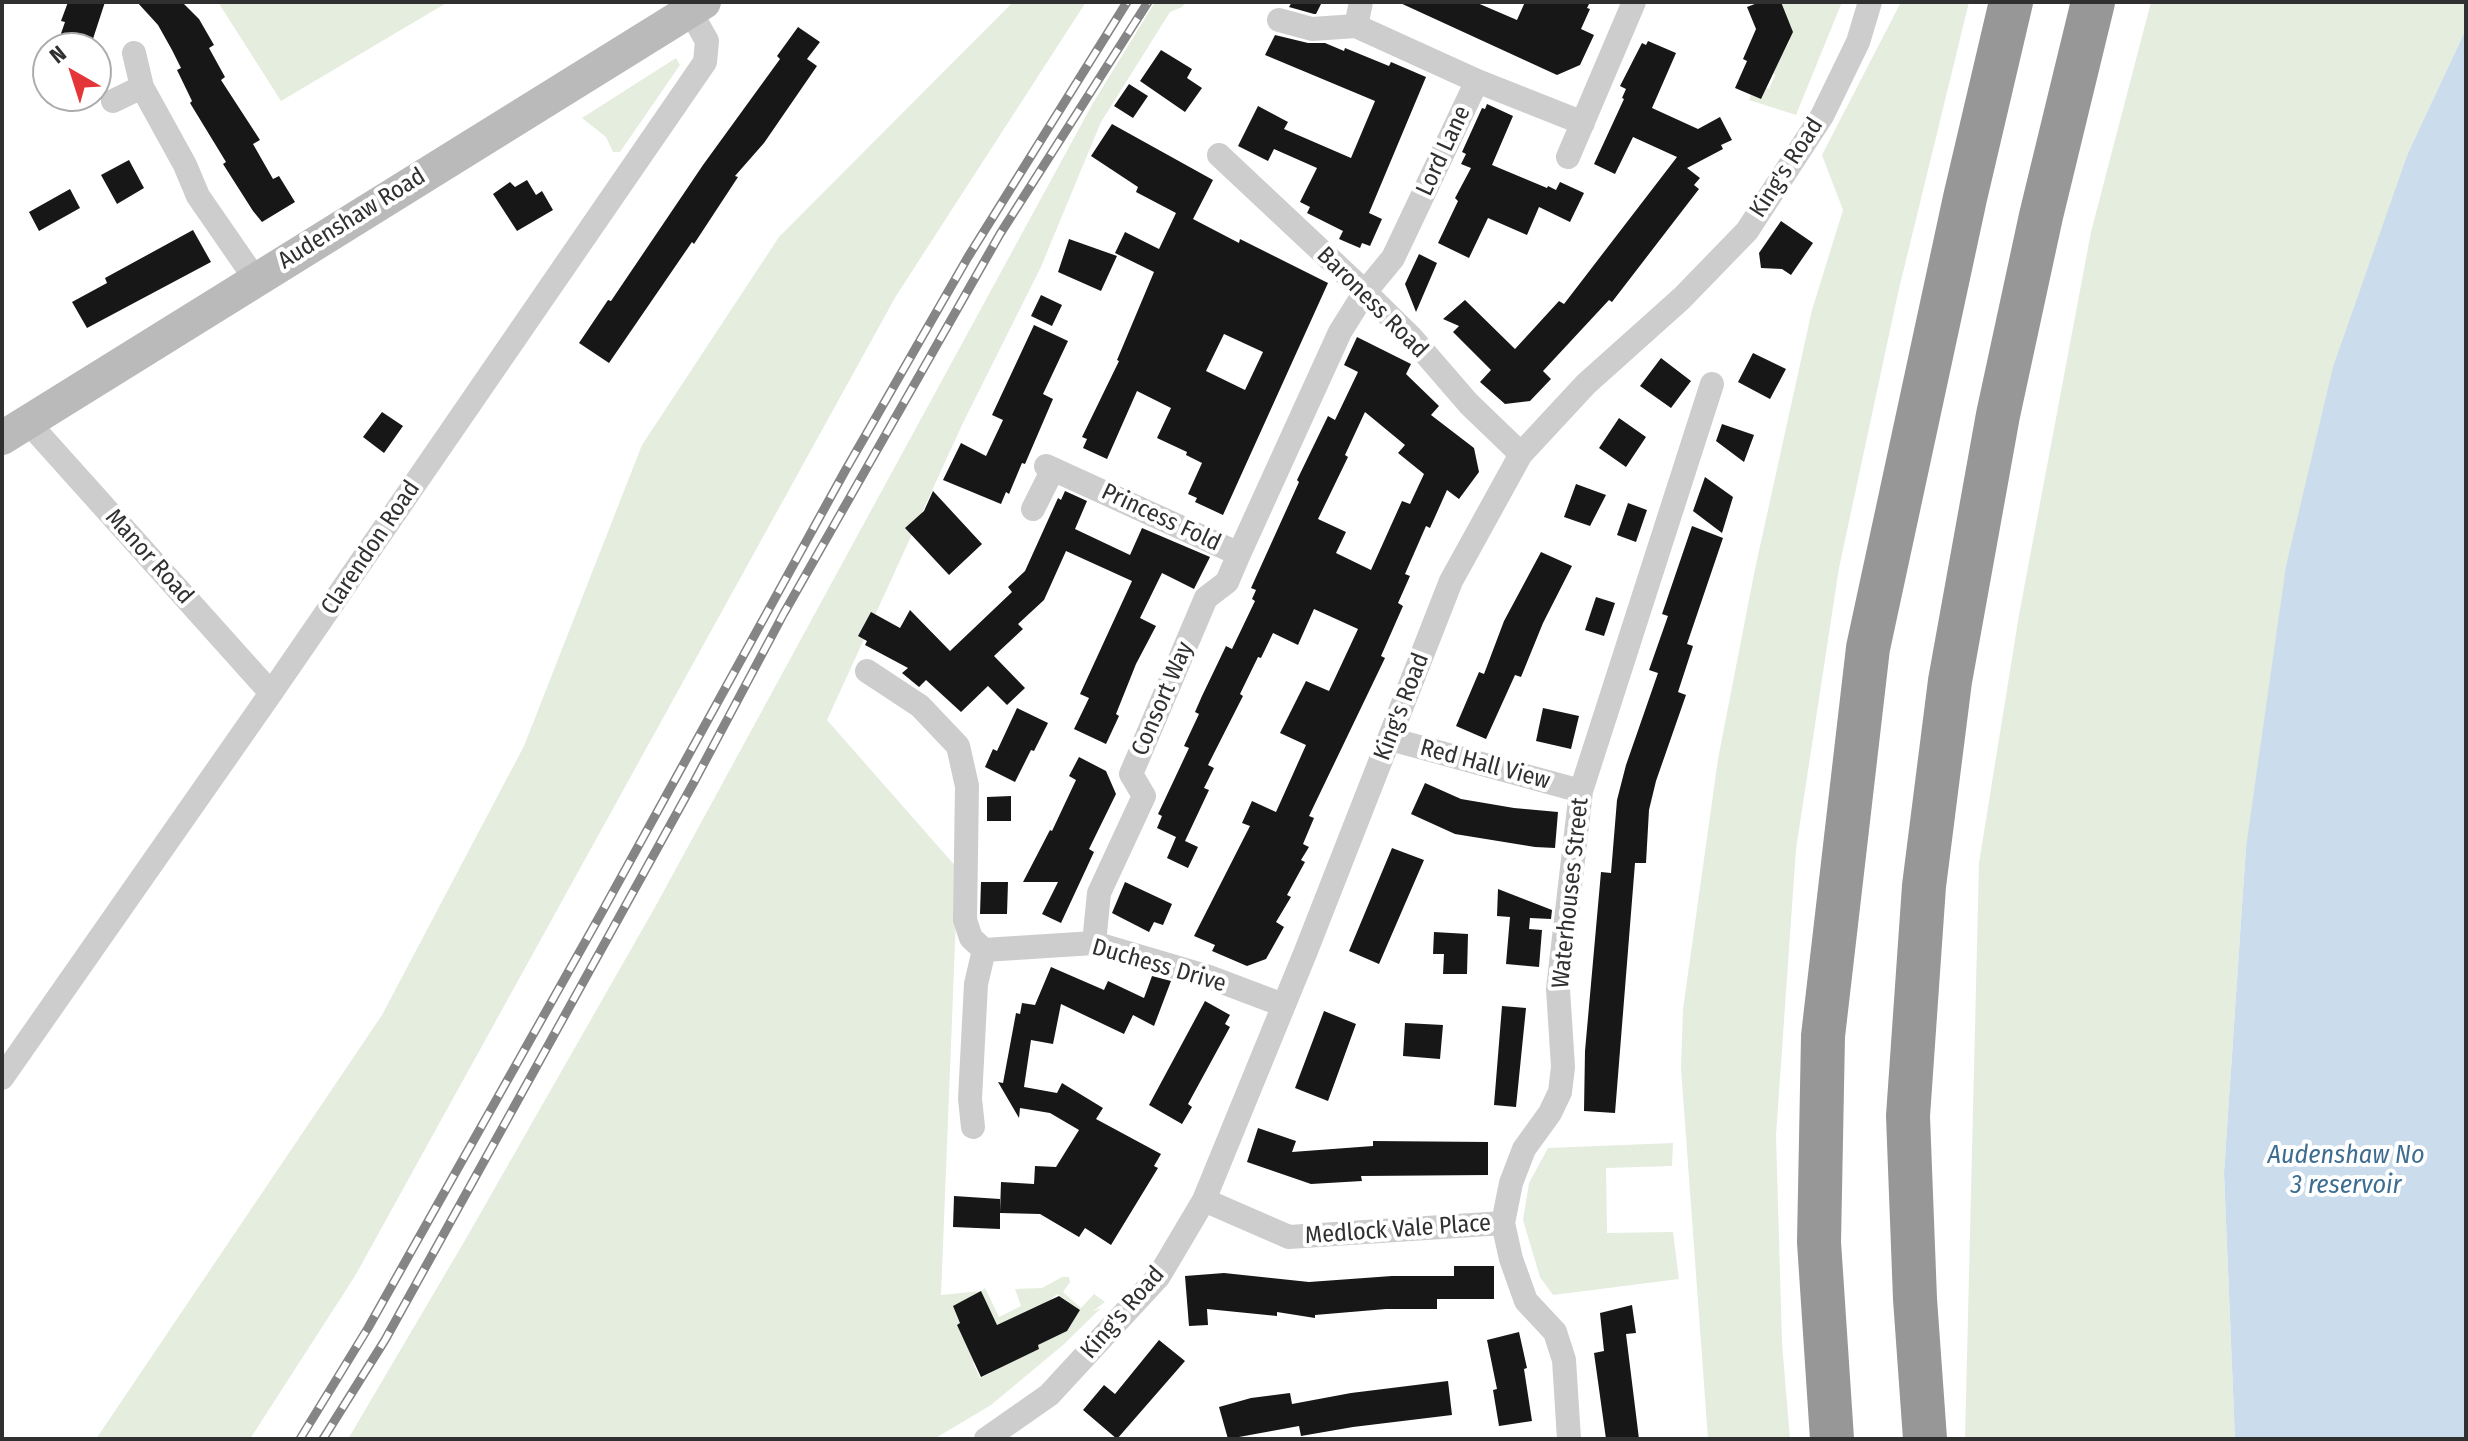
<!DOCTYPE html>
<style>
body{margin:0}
#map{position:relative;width:2468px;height:1441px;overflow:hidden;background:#fff;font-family:"Fira Sans Condensed",sans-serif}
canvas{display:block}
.frame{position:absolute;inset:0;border:4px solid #303030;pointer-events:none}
.north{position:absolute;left:32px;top:32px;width:80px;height:80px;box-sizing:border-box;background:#fff;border:2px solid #acacac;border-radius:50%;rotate:321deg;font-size:22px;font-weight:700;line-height:32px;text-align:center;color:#303030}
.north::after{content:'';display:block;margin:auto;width:28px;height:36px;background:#e43538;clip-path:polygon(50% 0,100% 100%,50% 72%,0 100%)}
</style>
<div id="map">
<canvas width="2468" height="1441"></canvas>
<div class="frame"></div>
<div class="north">N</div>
</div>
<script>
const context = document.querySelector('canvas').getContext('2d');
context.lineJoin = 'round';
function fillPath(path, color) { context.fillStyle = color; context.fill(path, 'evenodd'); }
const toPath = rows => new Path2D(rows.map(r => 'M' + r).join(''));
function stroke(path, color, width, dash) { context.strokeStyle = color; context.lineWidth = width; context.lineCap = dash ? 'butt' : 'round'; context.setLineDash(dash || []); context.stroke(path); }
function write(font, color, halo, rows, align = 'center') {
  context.font = font + ' "Fira Sans Condensed",sans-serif'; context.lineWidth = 8; context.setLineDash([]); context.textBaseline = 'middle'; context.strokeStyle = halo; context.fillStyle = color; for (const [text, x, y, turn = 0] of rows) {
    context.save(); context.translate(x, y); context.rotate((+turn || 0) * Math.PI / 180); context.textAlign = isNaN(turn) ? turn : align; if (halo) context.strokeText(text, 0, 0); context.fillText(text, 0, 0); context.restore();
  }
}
fillPath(toPath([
 [218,2,448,2,281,101],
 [1013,2,1086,2,896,296,355,1276,250,1439,96,1439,382,1015,524,746,642,445,779,237],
 [1155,2,1186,2,1182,7,1170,12,1101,122,1040,269,962,425,827,720,958,869,941,1295,981,1291,985,1288,999,1317,1021,1306,1015,1289,1042,1288,1062,1277,1069,1277,1070,1282,1063,1292,1081,1308,1094,1294,1105,1302,1093,1311,1101,1308,1063,1345,991,1405,934,1439,348,1439,464,1242,654,909,1093,103],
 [981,1292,999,1329,1038,1312,1057,1294,1080,1310,1067,1331,1038,1345,1039,1349,990,1369,991,1373,980,1378,973,1363,977,1361,958,1325,960,1323,953,1306],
 [1781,2,1842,2,1796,115,1749,100,1751,95,1761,99,1766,88,1769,89,1775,75,1773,73,1790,40,1787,38],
 [1901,2,1969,2,1898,293,1839,568,1796,849,1776,1135,1782,1343,1790,1439,1708,1439,1681,1068,1683,1009,1718,759,1755,569,1812,310,1843,210,1822,155],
 [2151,2,2466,2,2466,29,2408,153,2246,847,2224,1173,2235,1439,1965,1439,1979,863,2019,615,2091,232],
 [676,58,680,65,620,152,613,152,606,137,582,118],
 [1673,1143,1672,1166,1606,1168,1607,1233,1673,1232,1679,1279,1553,1295,1540,1277,1523,1220,1529,1183,1548,1148]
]), '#e5edde');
fillPath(toPath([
 [2466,29,2466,1439,2235,1439,2224,1173,2246,847,2286,566,2333,367,2408,153]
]), '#cbddec');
fillPath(toPath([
 [68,2,105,2,90,48,56,48,65,22,61,21],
 [137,2,182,2,199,19,214,45,209,48,225,77,221,80,260,140,253,144,273,179,279,176,295,202,262,222,253,211,223,164,226,162,190,103,192,101,177,70,181,68,172,50,158,25],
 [1292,2,1322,2,1316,14,1314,14,1289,7],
 [1398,2,1475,2,1517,20,1525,2,1590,2,1587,8,1590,9,1581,29,1594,35,1580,65,1557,75],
 [1760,2,1781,2,1793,32,1761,99,1735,88,1747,61,1743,59,1756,29,1747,7],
 [798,27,820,42,807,59,817,66,764,143,735,176,738,177,694,244,692,242,609,363,579,343,608,300,611,301,703,165,780,59,777,56],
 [1275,35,1308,43,1325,43,1344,51,1345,48,1389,66,1391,62,1426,77,1369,213,1382,219,1370,246,1362,243,1360,248,1339,239,1343,231,1307,213,1310,207,1300,202,1317,168,1274,149,1268,161,1238,146,1258,106,1288,122,1284,129,1351,158,1375,101,1265,55],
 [1648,41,1676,53,1652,108,1698,129,1720,117,1732,140,1721,145,1723,149,1687,168,1700,178,1694,185,1699,189,1612,302,1609,300,1543,371,1551,379,1530,401,1505,404,1480,382,1491,370,1453,332,1459,326,1443,319,1465,300,1515,349,1559,301,1564,304,1677,157,1633,137,1615,174,1594,164,1624,99,1622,98,1626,89,1620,86,1642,43,1646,45],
 [1161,50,1192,69,1187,78,1202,88,1185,112,1140,81],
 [1129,84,1148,96,1133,118,1114,106],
 [1487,104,1513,116,1492,165,1547,188,1548,186,1556,190,1560,182,1584,193,1570,222,1539,207,1527,235,1488,218,1469,258,1438,243,1458,201,1455,198,1471,168,1461,164,1466,154,1462,152,1482,108,1485,109],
 [1112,124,1213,180,1193,219,1239,243,1240,239,1328,283,1223,515,1195,502,1197,498,1188,494,1202,463,1186,455,1187,452,1157,438,1171,408,1137,391,1107,459,1083,448,1087,439,1082,437,1119,361,1117,360,1154,272,1115,253,1125,232,1159,249,1176,213,1136,192,1138,187,1091,156],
 [1224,334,1263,352,1245,390,1206,371],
 [129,160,144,188,117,204,101,175],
 [527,180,536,195,542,191,553,210,517,231,493,194,510,182,515,187],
 [70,189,80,208,39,231,29,212],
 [1781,221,1813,243,1791,275,1782,269,1761,268,1759,253],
 [193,230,211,262,87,328,72,302,107,283,105,278],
 [1069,239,1117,256,1101,291,1058,272],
 [1419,254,1437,263,1416,312,1405,284],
 [1041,295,1062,305,1052,326,1031,316],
 [1034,325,1068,341,1043,394,1053,399,1025,464,1022,463,1009,494,1006,492,1001,504,943,480,961,443,986,456,1003,420,992,415],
 [1357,337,1411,364,1406,374,1439,406,1431,415,1474,448,1479,472,1459,499,1447,490,1430,528,1426,526,1405,574,1410,576,1398,603,1403,606,1381,656,1385,658,1309,816,1314,818,1303,844,1309,847,1301,860,1305,862,1287,895,1291,897,1276,922,1284,927,1266,959,1247,966,1212,951,1215,945,1194,936,1250,826,1242,823,1252,801,1276,812,1306,745,1280,733,1306,681,1329,691,1358,629,1314,609,1298,645,1273,633,1261,658,1258,657,1240,694,1243,696,1208,765,1214,768,1204,788,1209,790,1185,841,1198,847,1188,868,1167,858,1176,837,1157,828,1162,816,1158,814,1189,748,1184,746,1199,714,1195,712,1202,696,1226,646,1232,649,1255,601,1252,599,1256,590,1251,588,1299,482,1297,480,1328,416,1335,420,1358,372,1344,365],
 [1365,412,1405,445,1398,453,1424,474,1410,504,1402,501,1371,570,1336,553,1346,532,1318,519,1348,457,1345,455],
 [1753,353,1786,369,1770,399,1738,382],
 [1661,358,1691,381,1671,408,1640,386],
 [382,412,403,426,384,453,363,437],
 [1619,418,1646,437,1626,467,1599,448],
 [1722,424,1754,435,1744,462,1716,441],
 [1705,477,1733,497,1722,533,1693,511],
 [1576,484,1606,495,1590,526,1564,517],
 [933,491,982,544,949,575,905,528,924,511],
 [1065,491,1087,501,1075,529,1130,555,1142,528,1210,557,1194,589,1162,573,1140,618,1156,626,1136,664,1116,714,1119,716,1106,744,1074,729,1089,698,1080,694,1132,581,1066,551,1044,600,1018,624,1023,629,994,656,1025,688,1007,705,988,686,961,712,926,680,919,687,902,673,908,668,865,645,867,641,858,636,871,612,900,628,910,610,950,651,1012,592,1008,587,1025,571,1058,498,1061,500],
 [1628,503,1647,510,1636,542,1617,535],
 [1692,526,1723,538,1687,644,1693,646,1678,692,1686,695,1656,781,1649,810,1646,863,1635,863,1615,1113,1584,1111,1585,1051,1601,872,1611,873,1617,800,1626,765,1658,673,1649,670,1668,616,1662,614],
 [1541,552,1572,566,1543,623,1521,677,1515,675,1486,739,1456,726,1479,672,1484,674,1504,621],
 [1596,597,1615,603,1604,636,1585,630],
 [1017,708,1048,723,1034,751,1031,750,1015,782,985,767,993,749,997,751],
 [1543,708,1579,716,1571,749,1536,741],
 [1079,757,1106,771,1116,794,1089,849,1094,852,1061,923,1042,914,1058,882,1023,882,1050,830,1052,831,1076,780,1069,776],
 [1425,783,1461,799,1514,808,1558,812,1555,848,1535,847,1455,834,1411,814],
 [1011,796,1011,821,987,821,987,797],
 [1392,848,1424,860,1379,964,1349,951],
 [981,882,1008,882,1007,914,980,914],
 [1125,882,1172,904,1163,925,1154,922,1149,932,1112,913],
 [1498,889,1552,910,1551,919,1530,918,1529,929,1542,930,1539,967,1506,964,1510,917,1497,916],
 [1434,932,1468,934,1467,974,1443,974,1444,954,1433,954],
 [1051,967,1104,990,1108,981,1144,998,1152,976,1171,981,1154,1026,1133,1015,1124,1034,1061,1004,1053,1044,1031,1040,1024,1087,1057,1093,1062,1083,1103,1108,1096,1119,1161,1154,1154,1166,1158,1168,1111,1245,1085,1228,1079,1237,1040,1214,1000,1213,1000,1229,953,1227,954,1196,1000,1199,1000,1212,1001,1182,1034,1184,1035,1166,1056,1167,1079,1130,1050,1113,1020,1108,1019,1118,998,1082,1003,1083,1016,1013,1020,1014,1022,1003,1035,1005],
 [1205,1001,1230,1015,1225,1024,1230,1027,1188,1104,1192,1107,1182,1124,1149,1105],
 [1502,1006,1526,1008,1516,1107,1494,1105],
 [1324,1011,1356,1024,1328,1101,1295,1088],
 [1405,1023,1443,1025,1440,1059,1403,1056],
 [1258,1128,1296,1141,1292,1152,1373,1146,1373,1141,1488,1142,1488,1175,1361,1176,1362,1181,1311,1184,1247,1162],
 [1454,1266,1494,1266,1494,1299,1437,1299,1437,1309,1386,1309,1315,1315,1315,1318,1277,1312,1277,1316,1207,1309,1208,1325,1189,1326,1185,1276,1224,1273,1309,1282,1392,1276,1454,1276],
 [981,1291,997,1325,1059,1296,1080,1310,1067,1331,1038,1345,1039,1349,981,1377,957,1325,960,1323,953,1306],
 [1632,1305,1636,1333,1626,1334,1639,1439,1606,1439,1594,1353,1604,1351,1600,1313],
 [1519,1332,1527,1368,1524,1369,1532,1421,1499,1426,1493,1390,1497,1389,1487,1340],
 [1159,1340,1185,1361,1117,1439,1083,1410,1104,1385,1115,1394],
 [1448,1381,1452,1415,1353,1427,1301,1436,1299,1426,1228,1439,1219,1407,1251,1398,1290,1393,1292,1404,1351,1393]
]), '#171717');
stroke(toPath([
 [1279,20,1312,29,1356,26],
 [134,53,142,87,185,165,198,196,256,280],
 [1477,81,1583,123],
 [113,101,142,87],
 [1219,155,1365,292,1411,337,1469,404,1521,454],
 [1568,157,1634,2],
 [27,421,271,693],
 [1046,466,1239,554,1340,332,1365,292,1393,258,1477,81,1356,26,1361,2],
 [1033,509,1053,469],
 [867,671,920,706,958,746,967,786,965,920,971,938,984,950],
 [1390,739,1581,791],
 [1094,943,1099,893,1144,796,1131,774,1206,598,1227,582,1239,554],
 [2,1078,271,693,705,62,707,41,690,11],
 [973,1127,970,1099,976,984,984,950,1094,943,1209,977,1283,1005],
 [1204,1200,1289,1237,1503,1223],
 [986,1439,1049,1395,1159,1276,1204,1200,1306,951,1451,581,1521,454,1586,384,1682,298,1747,231,1822,116,1858,42,1870,2],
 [1569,1439,1564,1360,1555,1332,1526,1301,1511,1259,1503,1223,1511,1183,1524,1149,1550,1113,1560,1092,1563,1067,1558,989,1581,791,1712,384]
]), '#cdcdcd', 24);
stroke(toPath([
 [2,438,704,2]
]), '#bababa', 34);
stroke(toPath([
 [1832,1439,1819,1242,1823,1036,1868,648,1965,198,2011,2],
 [1925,1439,1915,1299,1908,1116,1924,886,1950,681,1998,415,2041,216,2093,2]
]), '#979797', 44);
const rail = toPath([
 [300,1439,368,1328,602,912,845,471,968,257,1127,2],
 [323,1439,385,1340,694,782,784,613,1000,234,1148,2]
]);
stroke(rail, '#858585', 9);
stroke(rail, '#fff', 6, [18]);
write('24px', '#303030', '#fff', [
 ["Lord Lane",1444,151,-65],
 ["King's Road",1787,168,-57],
 ["Audenshaw Road",352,219,-32],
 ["Baroness Road",1372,303,45],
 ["Princess Fold",1161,518,25],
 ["Clarendon Road",371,548,-56],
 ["Manor Road",149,557,48],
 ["Consort Way",1163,699,-67],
 ["King's Road",1402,707,-69],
 ["Red Hall View",1485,765,15],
 ["Waterhouses Street",1571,893,-84],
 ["Duchess Drive",1159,966,16],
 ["Medlock Vale Place",1398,1230,-4],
 ["King's Road",1123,1313,-49]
]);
write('italic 26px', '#3e6d92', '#fff', [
 ["Audenshaw No",2346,1156],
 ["3 reservoir",2346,1186]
]);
</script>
